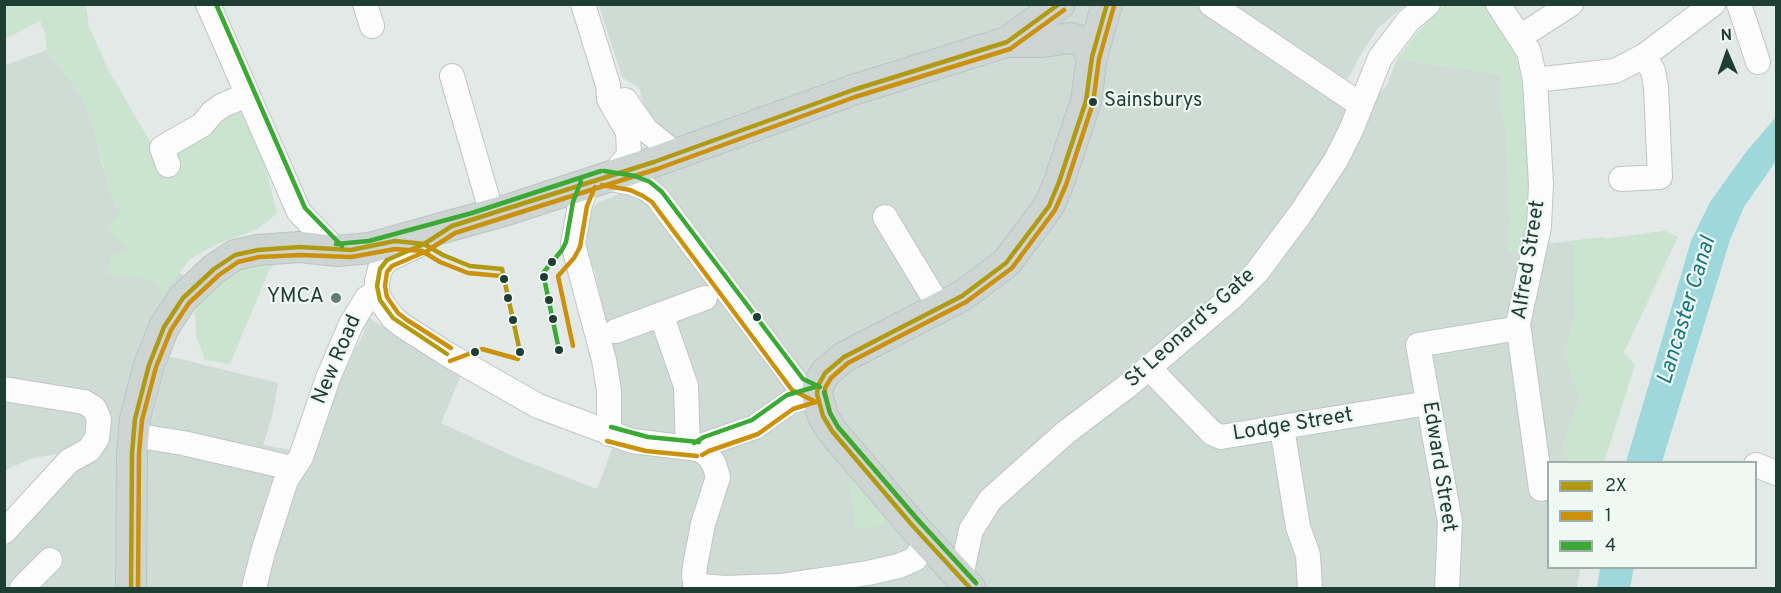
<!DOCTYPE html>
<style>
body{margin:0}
#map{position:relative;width:1781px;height:593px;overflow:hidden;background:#e2e9e6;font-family:Overpass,sans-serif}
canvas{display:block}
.frame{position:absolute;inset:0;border:6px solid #1f3e33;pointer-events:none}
.legend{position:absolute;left:1547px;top:461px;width:210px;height:108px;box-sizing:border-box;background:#f0f8f4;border:2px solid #9caea7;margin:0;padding:8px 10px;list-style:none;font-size:18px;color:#1f3e33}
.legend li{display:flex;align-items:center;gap:12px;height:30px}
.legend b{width:30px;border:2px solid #9caea7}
.north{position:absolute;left:1697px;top:24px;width:60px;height:60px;-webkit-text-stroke:4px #f0f8f4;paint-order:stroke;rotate:358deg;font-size:16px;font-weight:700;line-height:24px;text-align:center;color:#1f3e33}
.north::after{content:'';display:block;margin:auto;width:21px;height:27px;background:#1f3e33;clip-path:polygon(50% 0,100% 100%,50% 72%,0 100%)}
</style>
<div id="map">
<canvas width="1781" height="593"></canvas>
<div class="frame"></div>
<ul class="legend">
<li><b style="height:8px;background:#b19a12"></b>2X</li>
<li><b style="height:8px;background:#cc910a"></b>1</li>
<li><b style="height:8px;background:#3aaa35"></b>4</li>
</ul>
<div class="north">N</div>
</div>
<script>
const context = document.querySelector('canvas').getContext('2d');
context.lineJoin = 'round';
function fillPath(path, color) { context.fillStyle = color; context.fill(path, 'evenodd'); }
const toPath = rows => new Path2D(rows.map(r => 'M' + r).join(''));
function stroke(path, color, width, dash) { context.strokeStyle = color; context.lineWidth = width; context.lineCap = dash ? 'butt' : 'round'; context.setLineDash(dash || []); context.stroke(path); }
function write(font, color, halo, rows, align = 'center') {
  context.font = font + ' Overpass,sans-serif'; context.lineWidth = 4.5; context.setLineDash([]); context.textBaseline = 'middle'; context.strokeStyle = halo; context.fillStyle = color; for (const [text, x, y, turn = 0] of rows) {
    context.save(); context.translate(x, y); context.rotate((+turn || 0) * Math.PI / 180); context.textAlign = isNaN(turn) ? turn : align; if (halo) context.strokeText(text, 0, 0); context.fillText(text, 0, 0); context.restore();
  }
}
fillPath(toPath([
 [599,5,1405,5,1378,28,1361,54,1349,77,1342,80,1372,102,1387,85,1397,59,1501,74,1502,118,1506,132,1510,224,1507,251,1520,253,1544,244,1604,237,1604,239,1665,231,1678,237,1564,352,1580,398,1563,444,1569,462,1548,462,1548,568,1580,568,1577,588,5,588,5,537,72,452,33,458,5,470,5,65,47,50,81,95,94,126,102,164,115,205,181,274,187,277,138,448,152,420,168,356,278,383,272,417,263,445,315,454,336,387,340,382,343,370,361,339,369,318,461,375,441,423,517,458,597,489,611,452,618,425,611,349,595,271,584,250,587,218,591,209,599,202,627,191,659,168,660,125,645,109,639,88,622,77]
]), '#cfdbd5');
fillPath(toPath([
 [4,5,86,5,89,27,109,71,157,154,235,110,241,113,265,165,277,213,258,229,217,244,190,259,165,293,152,280,106,274,111,256,128,249,106,228,120,212,111,197,94,126,81,95,47,50,45,32,40,21,5,39],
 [1445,5,1489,5,1515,53,1524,89,1531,182,1526,235,1520,253,1507,251,1510,224,1506,132,1502,118,1501,74,1397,59,1416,34],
 [1665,231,1678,237,1624,352,1635,365,1604,462,1569,462,1563,444,1580,398,1564,352,1574,316,1573,241,1604,237,1604,239],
 [274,263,268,273,230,364,205,360,196,336,195,306,208,291,226,278,247,268],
 [855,479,882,511,890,525,855,529,853,501,848,485]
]), '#cae4d0');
fillPath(toPath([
 [1776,117,1776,161,1744,207,1730,240,1662,462,1626,462,1691,241,1710,202,1746,152],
 [1600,568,1634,568,1630,588,1597,588]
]), '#9fd8dc');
const minor = toPath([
 [208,4,299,212,337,251],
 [365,4,372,26],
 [583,4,608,85,609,99,628,132,629,155,614,174],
 [1211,4,1361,105],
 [1498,4,1529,52,1535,80,1541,184,1539,227,1518,324,1541,489],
 [1739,4,1758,62],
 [1520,37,1571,4],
 [452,76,492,214],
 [1535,80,1615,71,1644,56,1713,4],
 [625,100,646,130,676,154],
 [168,165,162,148,202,125,213,112,223,105,247,95],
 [605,178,632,183,647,189,657,197,798,385,817,394],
 [1621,179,1660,177,1656,87,1653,71,1644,56],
 [588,184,580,204,573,244,604,360,609,391,609,434],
 [885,217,940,308],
 [419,245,387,260,380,269,377,281,377,292,380,300,393,318,403,326,447,354,538,406,632,441,698,449,708,455,714,464,718,477,703,524,695,566,694,575,695,583,701,586,724,588,780,586,868,573,899,566,915,559,927,541],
 [661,314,686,386,688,448],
 [616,331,705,298],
 [1149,368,1212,433,1221,437,1428,403],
 [4,389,84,402,94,408,99,419,97,438,89,450,69,461,4,532],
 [1282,428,1298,527,1308,555,1310,588],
 [133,435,183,443,292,468],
 [698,449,706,444,755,427,790,402,817,394],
 [1756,465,1776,473],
 [961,576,971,530,990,500,1065,433,1126,387,1232,297,1257,272,1301,213,1336,160,1351,130,1380,58,1408,21,1428,4],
 [22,588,50,560],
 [254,588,263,552,286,480,301,457,328,378,351,324,367,298,377,292],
 [1447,588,1450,522,1418,345,1513,329,1518,324]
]);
const major = toPath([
 [1007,42,1042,42,1071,38,1084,42,1092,57],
 [131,588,132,453,135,419,149,365,164,327,183,298,214,269,235,255,258,250,300,247,337,251,370,248,507,210,654,162,853,90,1007,42,1060,4],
 [970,588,912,525,832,431,823,416,817,394,818,386,825,373,844,357,962,296,1006,263,1049,206,1059,182,1086,101,1092,57,1107,4]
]);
stroke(minor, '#bfc6c3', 26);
stroke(major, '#bbc5c2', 32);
stroke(minor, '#fbfcfb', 24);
stroke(major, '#ccd5d2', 30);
stroke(toPath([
 [502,269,520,352],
 [447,354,393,318,380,300,377,286,380,269,387,260,424,244,452,226,654,162,853,90,1007,42,1059,4],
 [131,588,132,453,135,419,149,365,164,327,183,298,214,269,235,255,258,250,300,247,351,250,395,241,424,244,443,255,470,266,502,269],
 [970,588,912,525,832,431,823,416,817,394,818,386,825,373,844,357,962,296,1006,263,1049,206,1059,182,1086,101,1092,57,1107,4]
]), '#b19a12', 4.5);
stroke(toPath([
 [602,185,630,190,643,196,652,202,792,390,814,401],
 [573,346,558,276,574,258,580,247,587,206,595,187],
 [451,348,407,320,398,313,387,297,385,286,387,272,392,266,427,251,455,233,657,169,855,97,1010,49,1064,10],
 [450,361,482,349,518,359],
 [607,441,646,451,697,456],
 [702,455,709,451,758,434,793,409,819,401],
 [976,583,918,520,838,427,830,413,825,393,825,388,831,378,848,363,966,302,1012,268,1055,210,1066,185,1093,103,1099,59,1114,6],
 [138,588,139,453,142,420,156,367,171,330,189,303,219,275,238,262,259,257,300,255,351,257,395,249,422,251,440,262,468,273,501,276]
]), '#cc910a', 4.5);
stroke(toPath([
 [216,4,305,208,342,246],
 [604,171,635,176,650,182,662,192,803,379,820,387],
 [336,244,369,241,472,213,601,171],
 [559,350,543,273,562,250,566,242,573,202,581,181],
 [824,392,830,413,838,427,918,520,976,583],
 [611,427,648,437,699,442],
 [694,443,704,437,752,420,787,395,815,387]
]), '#3aaa35', 4.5);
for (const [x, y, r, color] of [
 [1093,102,5,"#1f3e33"],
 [552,262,5,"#1f3e33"],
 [544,277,5,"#1f3e33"],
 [504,279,5,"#1f3e33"],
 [336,298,6,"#637a72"],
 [508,298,5,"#1f3e33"],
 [549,300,5,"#1f3e33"],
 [757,317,5,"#1f3e33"],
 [553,319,5,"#1f3e33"],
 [513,320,5,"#1f3e33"],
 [559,350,5,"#1f3e33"],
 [475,352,5,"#1f3e33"],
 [520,352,5,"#1f3e33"]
]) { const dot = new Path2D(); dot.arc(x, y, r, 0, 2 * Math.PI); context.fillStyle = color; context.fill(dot); stroke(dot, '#f0f8f4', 2); }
write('20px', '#1f3e33', '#f0f8f4', [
 ["Sainsburys",1104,102]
], 'left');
write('21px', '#1f3e33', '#f0f8f4', [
 ["Alfred Street",1530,260,-81],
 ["St Leonard's Gate",1191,329,-42],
 ["New Road",338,360,-67],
 ["Lodge Street",1293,426,-9],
 ["Edward Street",1438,467,81]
]);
write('21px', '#1f3e33', '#f0f8f4', [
 ["YMCA",324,298]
], 'right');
write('italic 22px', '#13757f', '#f0f8f4', [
 ["Lancaster Canal",1688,311,-73]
]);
</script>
